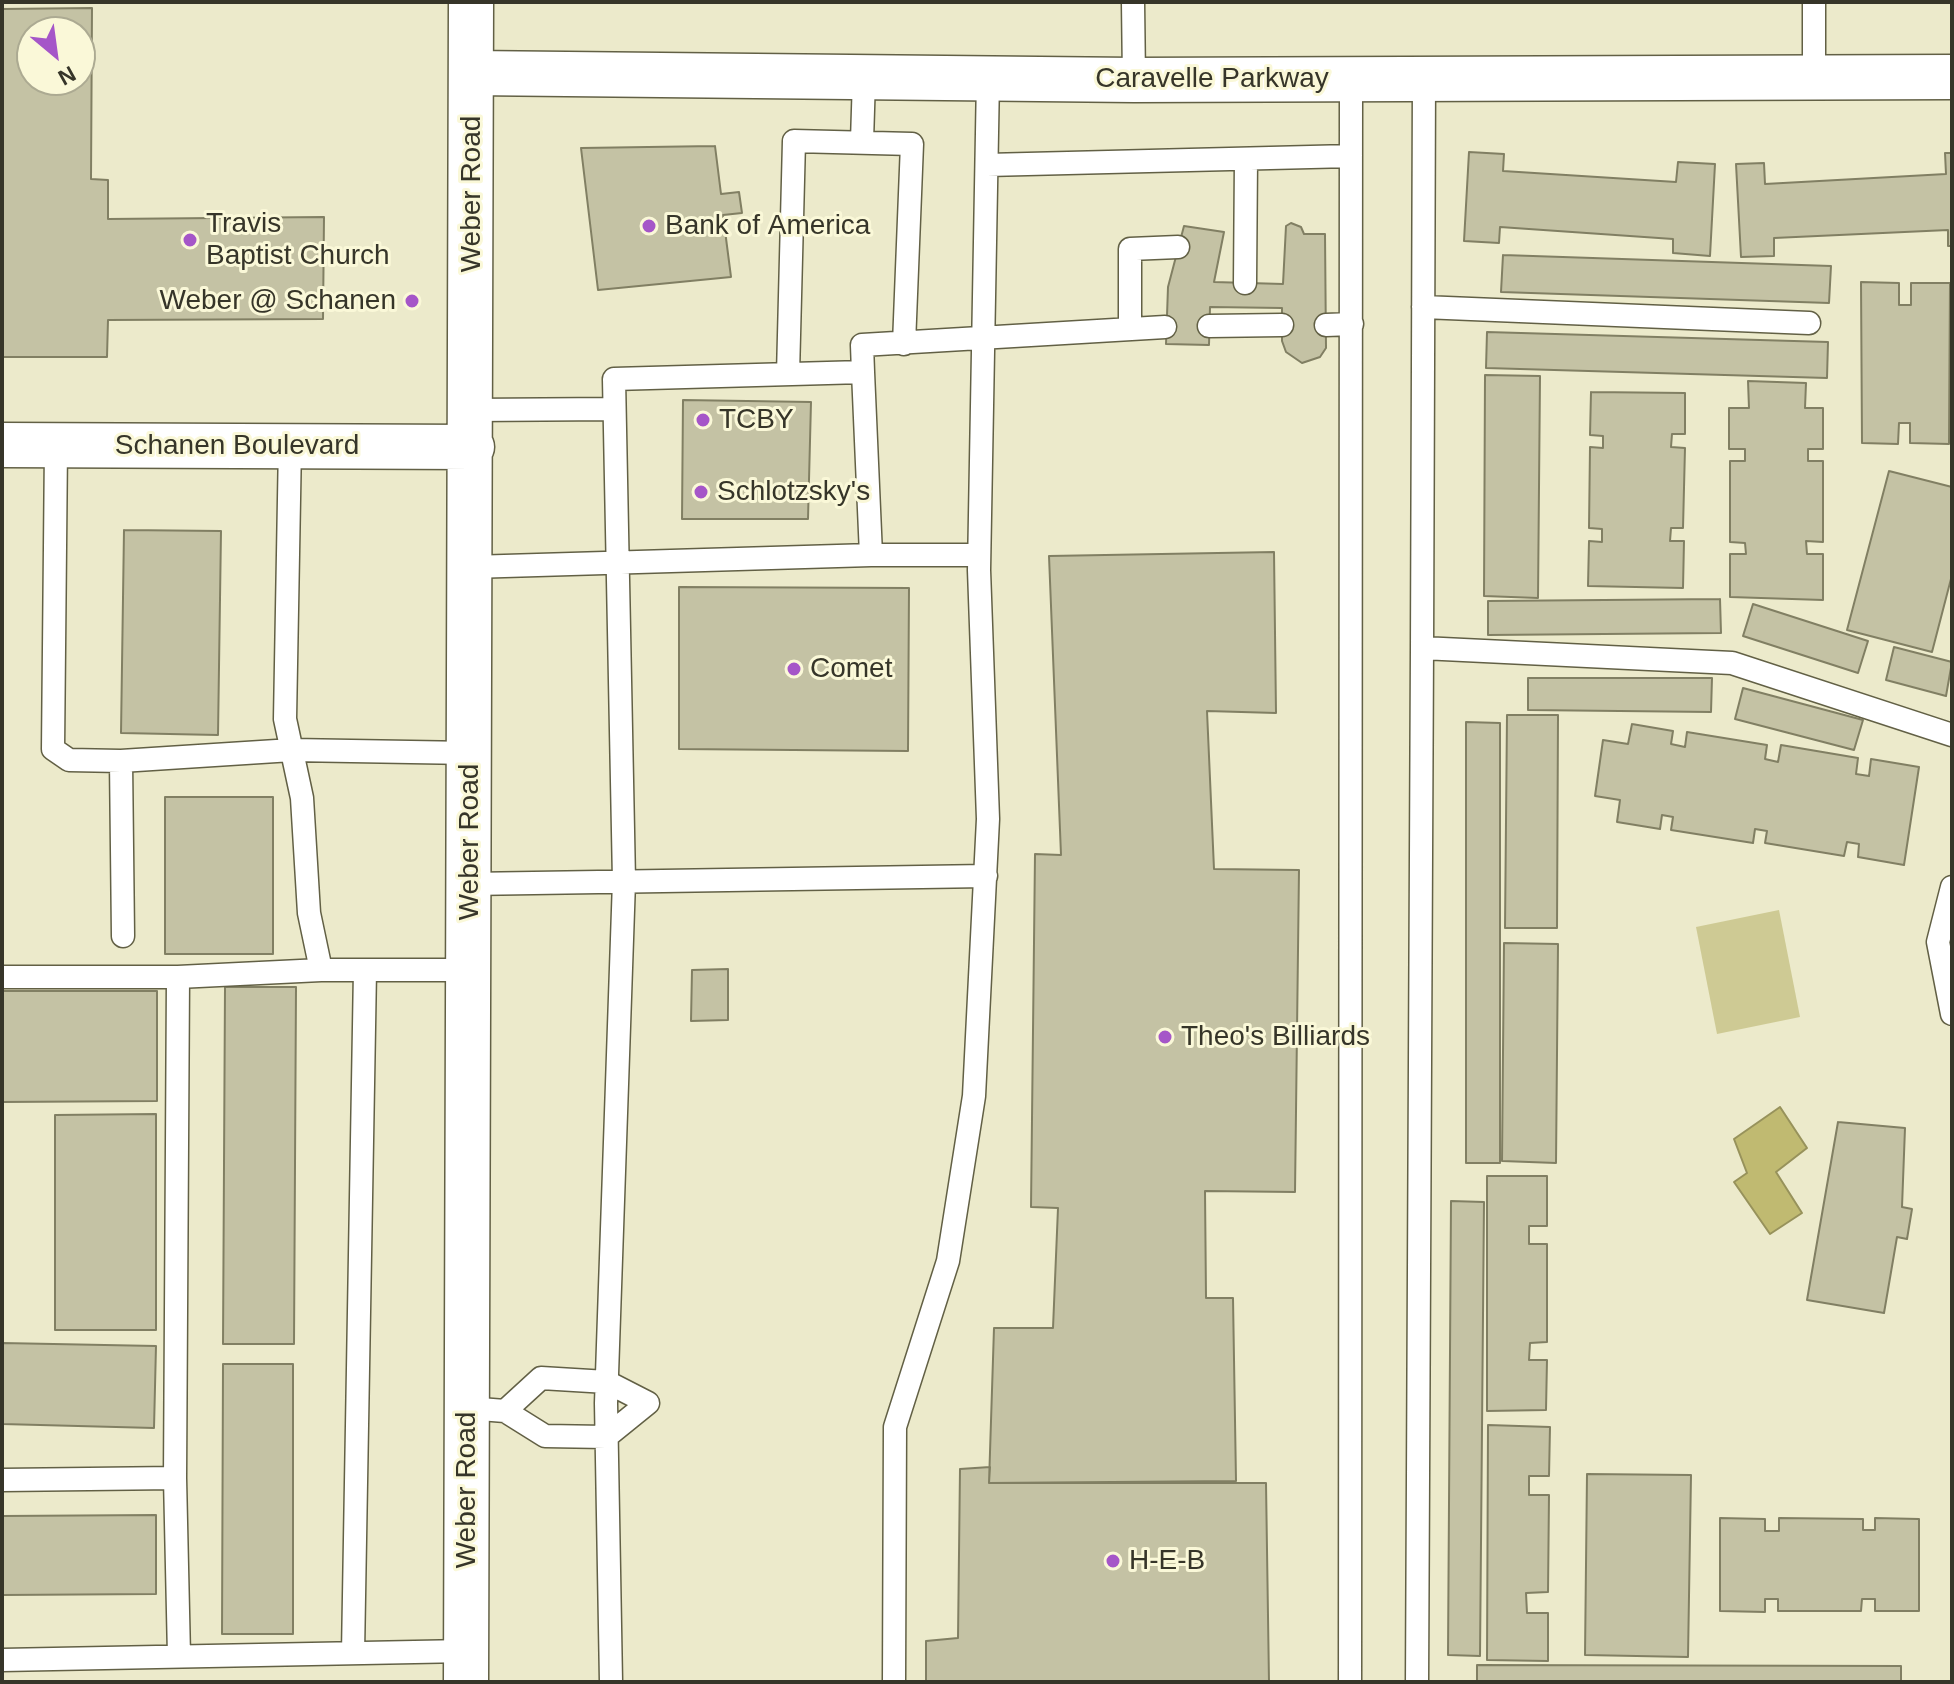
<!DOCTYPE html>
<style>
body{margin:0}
#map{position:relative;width:1954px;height:1684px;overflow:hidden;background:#eceacb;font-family:Helvetica,sans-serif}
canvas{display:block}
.frame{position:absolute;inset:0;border:4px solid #363529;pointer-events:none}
.north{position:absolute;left:16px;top:16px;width:80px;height:80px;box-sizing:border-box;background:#faf8d8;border:2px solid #acaa92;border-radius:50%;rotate:151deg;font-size:22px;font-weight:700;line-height:32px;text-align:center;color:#363529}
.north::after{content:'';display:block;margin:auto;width:28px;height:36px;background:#a556c8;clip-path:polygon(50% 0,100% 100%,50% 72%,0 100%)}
</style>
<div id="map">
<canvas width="1954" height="1684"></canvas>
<div class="frame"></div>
<div class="north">N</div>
</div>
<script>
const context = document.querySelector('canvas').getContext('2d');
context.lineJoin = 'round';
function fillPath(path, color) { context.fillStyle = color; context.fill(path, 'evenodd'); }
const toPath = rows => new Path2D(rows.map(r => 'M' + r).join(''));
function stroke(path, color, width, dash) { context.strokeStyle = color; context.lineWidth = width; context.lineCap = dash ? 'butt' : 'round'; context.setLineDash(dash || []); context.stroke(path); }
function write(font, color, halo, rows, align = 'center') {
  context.font = font + ' Helvetica,sans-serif'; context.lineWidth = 6; context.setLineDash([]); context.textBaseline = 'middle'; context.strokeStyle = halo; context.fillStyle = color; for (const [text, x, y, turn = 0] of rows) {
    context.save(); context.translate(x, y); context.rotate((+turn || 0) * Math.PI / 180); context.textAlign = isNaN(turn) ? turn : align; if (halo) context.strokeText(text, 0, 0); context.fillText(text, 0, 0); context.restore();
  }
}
fillPath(toPath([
 [1779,910,1800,1017,1717,1034,1696,927]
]), '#ceca94');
const water = toPath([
 [1780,1107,1807,1148,1776,1172,1802,1213,1770,1234,1734,1182,1747,1173,1734,1139,1780,1107]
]);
fillPath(water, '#c0ba71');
stroke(water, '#97925b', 2);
const building = toPath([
 [92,8,91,179,108,180,108,219,324,217,323,319,108,320,107,357,2,357,2,9,92,8],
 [32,32,80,32,80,80,32,80,32,32],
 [715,146,721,194,739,192,742,213,723,215,731,277,598,290,581,148,715,146],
 [1469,152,1504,154,1503,171,1676,182,1678,162,1715,164,1710,256,1673,253,1673,239,1500,227,1499,243,1464,241,1469,152],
 [1945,153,1952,153,1952,246,1948,246,1948,230,1774,238,1774,256,1741,257,1736,164,1764,163,1765,184,1946,174,1945,153],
 [1291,223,1301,227,1304,234,1325,234,1326,348,1320,357,1302,363,1286,352,1282,341,1282,308,1210,307,1209,345,1166,344,1168,287,1184,226,1224,232,1214,282,1283,284,1286,226,1291,223],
 [1503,255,1831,266,1829,303,1501,292,1503,255],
 [1861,282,1899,283,1899,305,1911,305,1911,283,1950,283,1949,444,1910,443,1910,423,1899,423,1898,444,1862,443,1861,282],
 [1487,332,1828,342,1827,378,1486,368,1487,332],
 [1485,375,1540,376,1538,598,1484,596,1485,375],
 [1748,381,1806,383,1805,408,1823,408,1823,449,1808,449,1808,461,1823,461,1823,542,1806,541,1807,554,1823,554,1823,600,1730,597,1730,554,1746,554,1745,543,1730,542,1730,461,1745,461,1745,449,1729,449,1729,408,1749,408,1748,381],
 [1591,392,1685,393,1685,434,1672,434,1671,447,1685,448,1683,528,1671,528,1670,541,1684,541,1683,588,1588,586,1589,541,1602,542,1602,529,1589,528,1590,447,1603,448,1603,436,1590,435,1591,392],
 [683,400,811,402,808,519,682,519,683,400],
 [1889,471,1952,487,1952,575,1932,652,1847,630,1889,471],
 [124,530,221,531,218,735,121,733,124,530],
 [1274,552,1276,713,1207,711,1214,869,1299,870,1295,1192,1205,1191,1206,1298,1233,1298,1236,1481,989,1483,994,1328,1053,1328,1058,1208,1031,1207,1035,854,1061,855,1049,556,1274,552],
 [679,587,909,588,908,751,679,749,679,587],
 [1720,599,1721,633,1488,635,1488,601,1720,599],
 [1753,604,1868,641,1858,673,1743,636,1753,604],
 [1894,647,1952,662,1946,696,1886,680,1894,647],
 [1528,678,1712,678,1711,712,1528,710,1528,678],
 [1743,688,1863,720,1854,750,1735,719,1743,688],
 [1507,715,1558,715,1557,928,1505,928,1507,715],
 [1466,722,1500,723,1500,1163,1466,1163,1466,722],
 [1632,724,1673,731,1671,744,1685,747,1687,732,1767,745,1765,759,1778,762,1781,745,1858,758,1856,774,1869,776,1871,759,1919,767,1904,865,1858,857,1859,844,1847,842,1844,856,1765,843,1767,831,1755,829,1753,843,1671,830,1673,817,1662,815,1660,829,1617,822,1620,800,1595,796,1603,740,1628,744,1632,724],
 [165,797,273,797,273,954,165,954,165,797],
 [1504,943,1558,944,1556,1163,1502,1161,1504,943],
 [728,969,728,1020,691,1021,692,970,728,969],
 [225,987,296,987,294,1344,223,1344,225,987],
 [2,991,157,991,157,1101,2,1102,2,991],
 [156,1114,156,1330,55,1330,55,1115,156,1114],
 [1838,1122,1905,1128,1902,1207,1912,1209,1907,1239,1897,1237,1884,1313,1807,1300,1838,1122],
 [1487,1176,1547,1176,1547,1226,1529,1226,1529,1244,1547,1244,1547,1342,1530,1343,1529,1360,1547,1360,1546,1410,1487,1411,1487,1176],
 [1451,1201,1484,1202,1480,1656,1448,1655,1451,1201],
 [2,1343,156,1346,154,1428,2,1424,2,1343],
 [223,1364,293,1364,293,1634,222,1634,223,1364],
 [1488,1425,1550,1427,1549,1476,1529,1476,1529,1495,1549,1495,1548,1592,1526,1593,1527,1613,1548,1613,1548,1661,1487,1660,1488,1425],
 [990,1467,989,1483,1266,1483,1269,1682,926,1682,926,1641,958,1638,960,1469,990,1467],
 [1587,1474,1691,1475,1688,1657,1585,1655,1587,1474],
 [156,1515,156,1594,2,1595,2,1516,156,1515],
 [1720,1518,1765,1519,1765,1531,1779,1531,1779,1518,1863,1519,1863,1530,1875,1530,1875,1518,1919,1519,1919,1611,1875,1611,1875,1599,1862,1599,1861,1611,1778,1611,1778,1599,1765,1599,1765,1612,1720,1611,1720,1518],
 [1477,1665,1901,1666,1901,1682,1477,1682,1477,1665]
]);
fillPath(building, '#c4c2a4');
stroke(building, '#817f63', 2);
const lane = toPath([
 [1133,2,1134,80],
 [1814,2,1814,77],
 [1424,78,1422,648,1732,663,1952,735],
 [862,141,864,78],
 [987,165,1351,156],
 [1245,283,1246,159],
 [1423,307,1809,323],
 [1326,325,1352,324],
 [1209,326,1282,325],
 [1130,329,1130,249,1178,247],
 [863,372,862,345,1165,327],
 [788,374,794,141,912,144,904,344],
 [472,410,614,409],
 [290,444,285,719,302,798,309,913,321,970],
 [56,446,53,749,69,760,121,761,292,750,470,753],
 [471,567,871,555],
 [121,761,123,936],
 [469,884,986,876],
 [1952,887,1938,942,1952,1014],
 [2,977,178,977,175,1478,2,1480],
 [178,977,321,970,469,970],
 [467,1408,505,1411,545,1436,606,1437,648,1403,607,1382,541,1378,505,1411],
 [175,1478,179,1656],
 [353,1653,365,970],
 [2,1660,466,1651],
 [611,1682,606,1403,624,881,614,379,863,372,871,555,979,555],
 [894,1682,895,1427,948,1261,974,1096,988,819,979,570,988,78],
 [1350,1682,1351,79],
 [1417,1682,1422,648]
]);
const secondary = toPath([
 [472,73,1134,80,1952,77],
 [2,445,472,447],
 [466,1682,471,2]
]);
stroke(lane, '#626045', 25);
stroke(secondary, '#626045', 47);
stroke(lane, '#fff', 22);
stroke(secondary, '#fff', 44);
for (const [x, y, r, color] of [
 [649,226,8,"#a556c8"],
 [190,240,8,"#a556c8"],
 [412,301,8,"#a556c8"],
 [703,420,8,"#a556c8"],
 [701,492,8,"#a556c8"],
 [794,669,8,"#a556c8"],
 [1165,1037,8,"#a556c8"],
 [1113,1561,8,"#a556c8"]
]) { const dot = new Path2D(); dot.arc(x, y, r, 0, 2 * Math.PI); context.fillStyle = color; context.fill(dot); stroke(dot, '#faf8d8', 3); }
write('28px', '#363529', '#faf8d8', [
 ["Caravelle Parkway",1212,79],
 ["Weber Road",472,194,-90],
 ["Schanen Boulevard",237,446],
 ["Weber Road",470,842,-90],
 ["Weber Road",467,1490,-90]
]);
write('28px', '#363529', '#faf8d8', [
 ["Travis",206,224],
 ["Baptist Church",206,256],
 ["Bank of America",665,226],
 ["Weber @ Schanen",396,301,"right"],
 ["TCBY",719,420],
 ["Schlotzsky's",717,492],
 ["Comet",810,669],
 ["Theo's Billiards",1181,1037],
 ["H-E-B",1129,1561]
], 'left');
</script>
